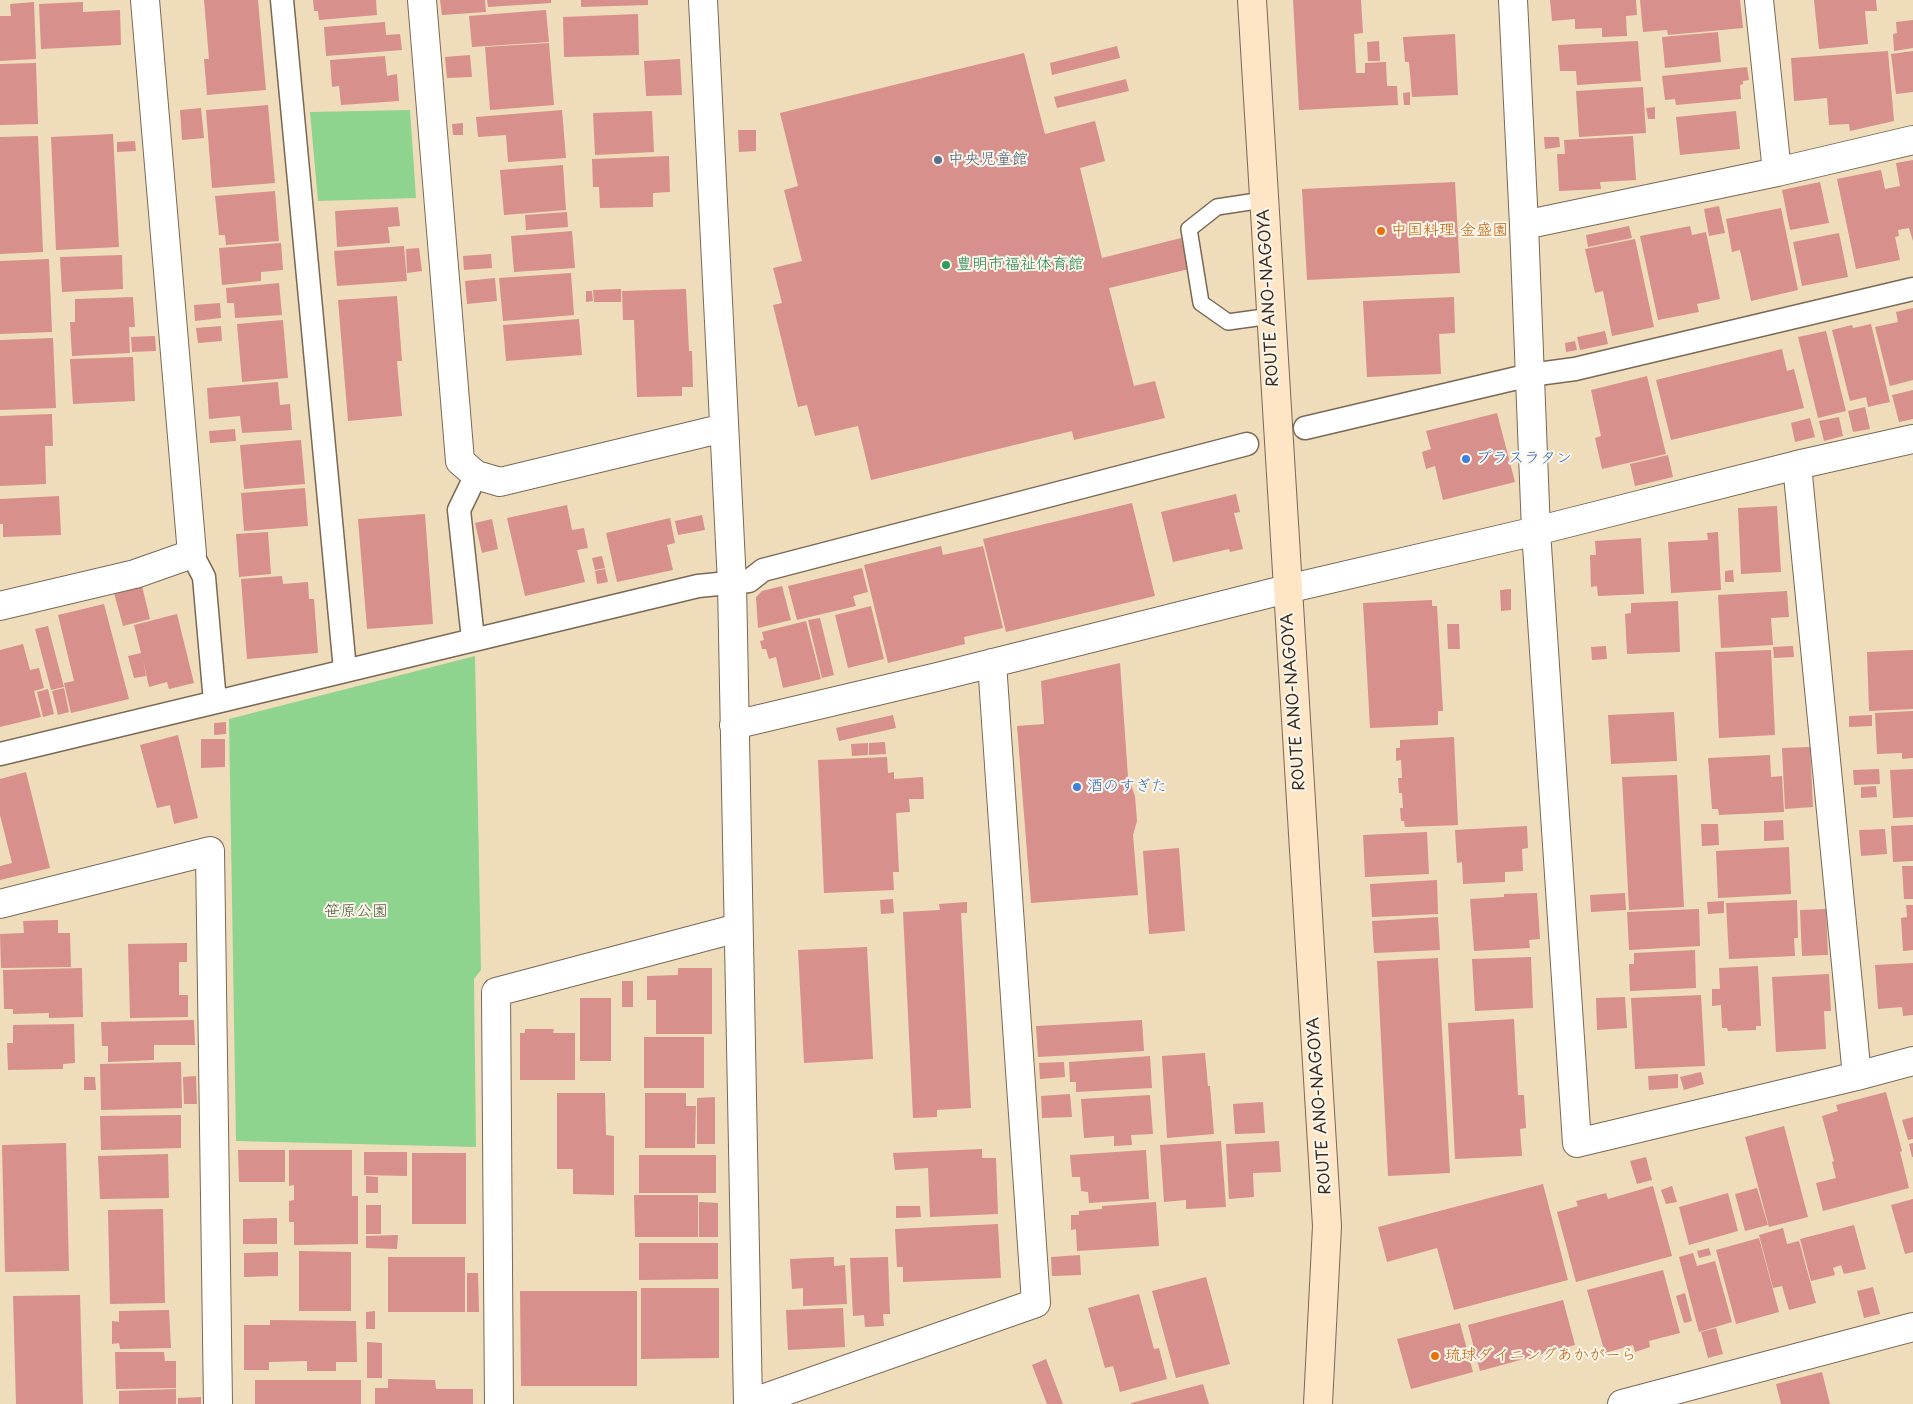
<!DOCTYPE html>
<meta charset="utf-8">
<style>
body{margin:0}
canvas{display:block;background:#efdcba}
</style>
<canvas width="1913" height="1404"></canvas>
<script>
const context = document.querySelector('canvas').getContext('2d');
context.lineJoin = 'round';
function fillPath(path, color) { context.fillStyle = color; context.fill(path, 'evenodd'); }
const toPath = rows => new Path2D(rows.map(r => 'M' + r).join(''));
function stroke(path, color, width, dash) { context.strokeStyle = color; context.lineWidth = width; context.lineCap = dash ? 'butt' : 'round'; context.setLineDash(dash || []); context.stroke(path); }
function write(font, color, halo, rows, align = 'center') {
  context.font = font + ' "Playpen Sans","Klee One",sans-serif'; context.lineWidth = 4; context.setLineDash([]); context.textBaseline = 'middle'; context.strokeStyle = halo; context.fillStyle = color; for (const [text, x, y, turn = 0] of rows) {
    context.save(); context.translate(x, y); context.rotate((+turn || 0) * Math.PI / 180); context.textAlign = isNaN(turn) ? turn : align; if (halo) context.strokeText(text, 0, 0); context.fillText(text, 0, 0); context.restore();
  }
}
fillPath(toPath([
 [410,110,416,198,318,201,310,112],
 [475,656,481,970,474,979,476,1147,236,1141,229,719]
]), '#8ed48e');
fillPath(toPath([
 [204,0,258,0,266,90,207,95,204,59,209,59],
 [313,0,376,0,377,15,319,20,318,11,314,11],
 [440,0,485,0,486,12,442,15],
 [487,0,551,0,551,3,488,7],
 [581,0,648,0,648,5,581,7],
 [1293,0,1361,0,1363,33,1354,34,1356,73,1365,73,1365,63,1386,62,1387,86,1397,86,1398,105,1299,110],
 [1550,0,1636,0,1637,15,1626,16,1627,36,1602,37,1602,28,1575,29,1575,19,1552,21],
 [1640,0,1740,0,1743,28,1668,35,1667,30,1643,32],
 [1814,0,1876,0,1877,11,1865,11,1868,44,1819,49],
 [34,2,36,59,0,61,0,16,11,16,10,4],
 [83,2,83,12,120,10,121,45,41,49,39,4],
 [546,10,549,42,472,47,469,16],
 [638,14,639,55,564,57,563,17],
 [1913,20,1913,48,1894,51,1893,34,1897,33,1896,22],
 [385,22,386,35,400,34,402,50,326,56,324,27],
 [1718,32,1721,62,1665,68,1662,37],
 [1455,34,1458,95,1412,97,1409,62,1405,62,1403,37],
 [1379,41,1380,61,1368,61,1367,42],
 [1638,41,1641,81,1577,85,1576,71,1560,71,1558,45],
 [549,43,554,105,490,110,485,47],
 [1117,46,1120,58,1052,75,1050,63],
 [1888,51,1894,121,1850,131,1849,124,1829,125,1827,98,1794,101,1791,58],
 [1913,51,1913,92,1896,94,1891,54],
 [1024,53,1045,134,1095,121,1105,161,1080,168,1102,258,1181,238,1189,269,1109,288,1134,386,1155,381,1165,418,1074,440,1072,431,871,480,858,426,815,436,807,405,798,407,773,305,782,303,773,268,802,261,784,190,798,186,780,113],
 [470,55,472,77,447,78,445,57],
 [385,56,387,76,397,74,399,101,341,105,339,86,332,87,330,60],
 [680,59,682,95,646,96,644,61],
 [36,63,38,124,0,125,0,64],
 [1747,67,1749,80,1743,81,1743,84,1740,85,1741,99,1676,105,1675,99,1665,100,1662,76],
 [1126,79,1129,91,1057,108,1054,97],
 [1643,87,1646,133,1579,137,1576,91],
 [1410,92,1410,105,1404,105,1403,93],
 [268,105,275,183,212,188,206,110],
 [1655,107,1655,119,1648,119,1646,108],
 [201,108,204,138,182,140,180,110],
 [562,110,566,158,508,162,506,135,478,137,476,117],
 [652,111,654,152,595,155,593,113],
 [1736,111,1740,149,1680,155,1676,117],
 [463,123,463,135,453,135,452,124],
 [738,130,756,130,756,151,739,152],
 [113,134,119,247,56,250,51,137],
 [38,136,43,252,0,254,0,137],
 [1633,136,1636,180,1600,182,1601,189,1559,191,1557,154,1565,154,1564,140],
 [1544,137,1559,137,1560,147,1545,149],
 [135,141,136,151,117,152,117,142],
 [669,156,670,192,653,193,653,207,600,208,599,187,593,187,592,159],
 [1913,160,1913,241,1909,228,1898,230,1899,236,1895,237,1900,260,1856,269,1837,179,1881,170,1885,189,1900,186,1896,163],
 [563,165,566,210,504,215,500,170],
 [1455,182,1460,273,1307,280,1302,189],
 [1820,182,1829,223,1790,230,1782,190],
 [275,191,279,241,226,245,225,235,219,235,215,196],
 [1719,206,1725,233,1709,236,1704,209],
 [398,207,400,226,388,227,390,243,337,247,335,211],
 [1781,208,1798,290,1751,301,1740,250,1732,252,1726,219],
 [567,212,568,227,526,230,525,215],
 [1629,226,1632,238,1588,247,1586,235],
 [1690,226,1692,235,1706,232,1720,299,1697,304,1699,312,1658,320,1640,236],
 [572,231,575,268,514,272,511,236],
 [1839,233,1848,277,1802,286,1793,242],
 [1635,239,1654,327,1612,336,1603,291,1595,293,1585,249],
 [281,243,283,270,261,272,261,281,222,285,219,248],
 [404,246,407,281,337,286,334,251],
 [419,248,422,271,407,273,406,249],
 [491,254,492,268,464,270,463,256],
 [122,255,123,289,62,292,60,257],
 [49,259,52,332,0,334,0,261],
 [571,273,574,315,503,321,499,278],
 [495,278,497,301,467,304,465,281],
 [279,283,282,315,235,318,234,303,227,303,226,288],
 [621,289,621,302,594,302,593,290],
 [686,289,689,351,692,351,693,387,682,387,682,396,637,397,634,320,623,320,622,291],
 [586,291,592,291,593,301,586,302],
 [397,296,402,361,397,361,402,416,348,421,338,300],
 [133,297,135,327,129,327,130,353,72,356,70,322,75,322,75,299],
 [1454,297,1455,333,1439,334,1441,374,1367,377,1363,301],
 [220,303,221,318,195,321,194,305],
 [1913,308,1913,380,1890,386,1875,327,1898,322,1896,312],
 [579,319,582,355,506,361,503,325],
 [283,320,288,378,242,382,237,324],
 [1871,324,1890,402,1868,407,1866,397,1850,401,1832,330,1852,325,1853,328],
 [221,326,222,341,198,343,196,328],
 [1605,331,1608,344,1580,350,1577,337],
 [1826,331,1846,411,1818,418,1798,337],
 [155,336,156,351,132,352,131,337],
 [53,338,56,408,0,410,0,340],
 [1575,341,1577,350,1566,352,1565,343],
 [1782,349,1787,371,1794,369,1804,408,1671,440,1656,380],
 [133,357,135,401,73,404,70,359],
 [1647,376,1666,454,1602,469,1595,438,1601,436,1591,390],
 [278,382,280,405,290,404,292,430,242,433,240,416,209,419,207,388],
 [1913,390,1913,419,1899,422,1892,395],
 [1865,407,1870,429,1853,432,1848,411],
 [1497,413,1515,482,1443,500,1435,466,1426,469,1422,452,1431,449,1426,431],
 [52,414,53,446,45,446,46,484,0,486,0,416],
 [1839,417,1843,436,1824,441,1819,421],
 [1810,418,1815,437,1795,442,1791,423],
 [235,429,236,441,210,443,209,431],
 [301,440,305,484,244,489,240,445],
 [1668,455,1673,477,1635,486,1630,464],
 [305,488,308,526,244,531,241,493],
 [1236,494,1240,512,1234,513,1243,549,1230,552,1229,549,1173,562,1161,512],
 [59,496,61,535,3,537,3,524,0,524,0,499],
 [1132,503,1155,596,1006,632,983,539],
 [567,505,572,530,584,528,588,548,577,550,585,582,525,596,507,518],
 [1777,506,1781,572,1741,574,1738,508],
 [425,514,433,624,367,629,358,519],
 [702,515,705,530,678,535,675,521],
 [670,518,675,543,667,545,673,570,617,582,606,533],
 [492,519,498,549,482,553,475,523],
 [268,532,271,574,239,577,236,534],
 [1718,532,1721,590,1671,593,1668,542,1708,540,1707,533],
 [1641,538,1644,594,1598,596,1597,586,1591,587,1590,555,1596,555,1595,541],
 [941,546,943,555,983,546,1003,628,964,637,965,644,888,663,864,565],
 [602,556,605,568,595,570,592,558],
 [862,568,868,592,853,596,856,606,797,620,788,586],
 [605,569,608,582,597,584,595,571],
 [1733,570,1734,582,1725,582,1725,571],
 [282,576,283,584,308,582,309,599,314,599,318,653,247,659,241,579],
 [142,586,150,619,123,626,114,593],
 [782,586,791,620,758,628,756,597,762,591],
 [1511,589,1511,610,1501,611,1500,590],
 [1787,591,1789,617,1771,618,1773,645,1721,648,1718,595],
 [1432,600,1432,606,1437,606,1443,711,1438,711,1438,725,1370,728,1363,603],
 [1678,601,1680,652,1627,654,1625,614,1631,613,1631,603],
 [104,604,129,699,71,713,64,683,74,681,58,615],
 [871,606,884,659,848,668,835,615],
 [177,614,194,683,169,689,167,682,149,687,143,660,146,676,134,678,128,656,141,653,134,625],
 [820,618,834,675,822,678,808,620],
 [806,621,821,679,783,688,776,657,769,659,766,649,762,649,760,641,764,640,762,632],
 [1447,624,1459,624,1460,649,1448,649],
 [48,626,64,687,51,690,35,629],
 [23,644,30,670,39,668,44,688,34,691,41,717,0,727,0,650],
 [1606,646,1607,659,1592,660,1591,647],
 [1793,646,1794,657,1774,658,1773,647],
 [1771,650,1775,735,1719,738,1715,652],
 [1913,650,1913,709,1869,711,1867,652],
 [1120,663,1128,777,1135,796,1137,821,1133,835,1138,895,1031,903,1017,726,1044,724,1041,681],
 [64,688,69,712,58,715,52,691],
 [48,689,54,714,43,717,37,692],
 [1913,711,1913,758,1902,759,1902,753,1877,754,1875,713],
 [1674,712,1677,761,1611,764,1608,715],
 [893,715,896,728,839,741,836,728],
 [1872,715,1872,726,1849,727,1849,716],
 [226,722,226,734,214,735,214,723],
 [178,735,198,818,174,824,170,805,157,808,140,745],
 [1454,737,1458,825,1405,827,1404,821,1401,821,1400,808,1403,808,1402,793,1399,793,1398,778,1402,778,1401,760,1396,761,1396,748,1400,748,1400,740],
 [201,739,225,739,225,767,201,768],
 [885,742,886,754,869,755,869,743],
 [868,743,868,755,852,756,851,744],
 [1810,747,1813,807,1785,809,1782,748],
 [1770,755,1771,777,1782,776,1784,812,1719,815,1718,809,1712,809,1708,758],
 [887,757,888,773,894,772,894,779,923,777,924,799,909,799,910,812,896,813,899,872,893,872,894,890,824,893,818,760],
 [1879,769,1880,784,1854,785,1853,770],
 [1913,769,1913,817,1893,818,1890,770],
 [26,772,50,868,0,880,0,866,12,863,0,815,0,779],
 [1677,775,1684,907,1629,910,1622,777],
 [1876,786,1877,797,1861,798,1861,787],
 [1783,820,1784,840,1764,841,1764,821],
 [1701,824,1718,824,1719,845,1702,846],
 [1913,825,1913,861,1893,862,1891,826],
 [1527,826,1528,848,1522,849,1523,871,1505,872,1505,882,1463,884,1462,862,1457,863,1455,830],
 [1885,829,1887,854,1861,856,1859,830],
 [1427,832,1429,874,1365,877,1363,835],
 [1789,847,1791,894,1718,898,1716,851],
 [1179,848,1185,931,1149,934,1143,851],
 [1902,866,1913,866,1913,899,1904,899],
 [1437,880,1438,914,1372,917,1370,884],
 [1537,893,1540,939,1529,940,1530,948,1474,951,1470,899,1504,897,1504,894],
 [1625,893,1626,910,1591,912,1590,895],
 [893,899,894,913,881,914,880,900],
 [1797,900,1798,938,1794,938,1795,956,1729,959,1726,903],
 [1724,901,1724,913,1708,914,1707,902],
 [967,902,967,913,961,913,971,1108,937,1110,937,1117,913,1118,903,912,940,910,939,904],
 [1906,905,1913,905,1913,950,1903,951,1901,918,1907,917],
 [1699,909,1700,946,1629,950,1627,912],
 [1826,909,1828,955,1802,956,1800,910],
 [1438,917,1440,950,1374,953,1372,921],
 [58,920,58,933,70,933,71,967,1,968,0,934,24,933,23,921],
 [187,943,187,962,179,962,179,995,188,995,188,1017,130,1018,128,944],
 [867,947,873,1059,804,1063,798,950],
 [1695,950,1696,988,1630,991,1629,964,1634,964,1634,953],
 [1531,957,1533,1008,1475,1011,1472,959],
 [1438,958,1450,1173,1388,1176,1377,961],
 [1913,963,1913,1015,1903,1016,1902,1007,1878,1009,1875,965],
 [1758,966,1761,1026,1756,1026,1756,1030,1728,1031,1727,1028,1722,1028,1721,1005,1712,1006,1712,989,1720,989,1719,968],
 [82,968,83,1017,49,1018,49,1013,13,1014,13,1009,4,1009,3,970],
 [678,968,712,968,712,1034,656,1034,656,1000,647,1000,647,976,678,975],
 [1829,974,1831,1011,1824,1011,1826,1049,1776,1052,1772,977],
 [622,981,633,981,633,1007,622,1007],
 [1701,995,1705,1066,1635,1069,1631,998],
 [1625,997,1627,1028,1597,1030,1596,998],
 [580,998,611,998,611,1061,580,1061],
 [1514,1019,1518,1095,1524,1095,1526,1128,1520,1129,1522,1156,1455,1159,1448,1023],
 [194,1020,195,1045,154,1045,154,1060,108,1062,108,1046,102,1046,101,1022],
 [1142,1020,1144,1051,1038,1057,1036,1026],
 [74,1024,75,1063,63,1064,63,1069,8,1070,7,1043,13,1043,13,1025],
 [525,1029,554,1029,553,1033,575,1033,575,1080,520,1080,520,1033,525,1033],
 [644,1037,704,1037,704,1088,644,1088],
 [1205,1053,1208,1086,1210,1086,1214,1134,1167,1138,1162,1056],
 [1150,1056,1152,1088,1076,1092,1076,1082,1070,1082,1069,1062],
 [181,1062,182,1108,101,1110,100,1064],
 [1064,1062,1065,1077,1040,1079,1039,1063],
 [1701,1072,1704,1084,1684,1090,1680,1077],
 [1678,1074,1678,1088,1649,1090,1648,1076],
 [196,1076,197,1104,184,1104,183,1077],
 [84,1077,95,1077,96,1090,84,1090],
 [1886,1092,1902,1151,1900,1152,1909,1188,1823,1211,1816,1183,1836,1178,1832,1162,1834,1161,1822,1116,1838,1111,1836,1105],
 [557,1093,605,1093,606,1135,614,1136,614,1195,573,1194,573,1169,557,1169],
 [645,1093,686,1093,686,1106,696,1106,695,1148,645,1148],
 [1070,1094,1072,1117,1042,1118,1041,1096],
 [1150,1095,1153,1134,1131,1135,1132,1145,1114,1146,1114,1136,1084,1138,1081,1099],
 [715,1097,715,1144,697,1144,697,1098],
 [1263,1102,1265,1133,1235,1134,1233,1104],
 [181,1115,181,1148,101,1150,100,1116],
 [1913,1117,1913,1139,1908,1140,1902,1120],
 [1784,1126,1808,1217,1769,1227,1745,1137],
 [1221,1141,1226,1207,1186,1209,1186,1200,1164,1202,1160,1145],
 [1279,1141,1281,1172,1253,1173,1254,1197,1229,1199,1226,1144],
 [66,1143,69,1271,5,1272,2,1145],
 [1913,1143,1913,1157,1912,1157,1909,1144],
 [982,1149,982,1158,996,1158,998,1214,930,1217,928,1168,895,1170,893,1153],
 [238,1150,285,1150,285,1182,239,1182],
 [289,1150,352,1150,352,1196,358,1196,358,1244,294,1245,294,1222,289,1222,289,1201,294,1200,294,1185,289,1186],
 [1146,1150,1149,1199,1089,1203,1088,1192,1081,1191,1080,1177,1072,1177,1070,1155],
 [364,1152,407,1152,407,1176,364,1175],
 [412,1153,466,1153,466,1224,412,1224],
 [168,1154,169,1198,100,1199,98,1156],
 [639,1155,716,1155,716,1193,639,1193],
 [1646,1157,1652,1180,1637,1184,1630,1161],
 [366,1176,378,1177,378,1193,366,1193],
 [1543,1184,1568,1280,1454,1310,1437,1248,1387,1262,1378,1227],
 [1653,1186,1672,1256,1576,1282,1557,1212,1578,1206,1576,1201,1606,1193,1608,1199],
 [1672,1186,1677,1202,1666,1204,1661,1190],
 [1757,1188,1768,1225,1745,1231,1735,1194],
 [1728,1193,1738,1231,1689,1245,1679,1207],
 [634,1195,698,1195,698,1237,635,1237],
 [1913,1199,1913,1252,1905,1254,1891,1205],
 [699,1202,718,1203,718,1237,699,1237],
 [1156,1202,1159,1246,1077,1251,1076,1229,1071,1230,1071,1215,1079,1215,1079,1211,1102,1209,1102,1206],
 [366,1205,381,1205,381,1234,366,1234],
 [896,1206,920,1206,921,1217,896,1218],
 [163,1209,165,1303,110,1304,108,1210],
 [277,1218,277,1244,243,1244,243,1219],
 [998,1224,1001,1278,903,1282,903,1267,897,1267,895,1229],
 [1854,1225,1866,1269,1844,1274,1841,1265,1833,1268,1835,1275,1811,1281,1800,1239],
 [1783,1228,1787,1244,1799,1241,1816,1303,1789,1310,1782,1286,1773,1288,1759,1235],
 [398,1235,397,1249,366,1248,366,1236],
 [1759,1238,1779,1312,1736,1324,1716,1250],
 [639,1243,718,1243,718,1279,639,1280],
 [1709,1248,1711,1255,1699,1258,1697,1251],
 [299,1251,351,1252,351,1311,299,1311],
 [278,1252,278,1276,244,1277,244,1253],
 [1693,1253,1697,1266,1715,1261,1732,1322,1699,1332,1679,1257],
 [1080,1255,1081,1275,1052,1276,1051,1257],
 [388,1257,465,1257,465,1312,388,1312],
 [834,1257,834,1266,845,1265,847,1304,803,1306,803,1288,792,1289,790,1259],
 [888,1257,890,1314,883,1314,884,1326,865,1327,864,1315,853,1316,850,1258],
 [1663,1270,1680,1333,1649,1341,1650,1347,1635,1352,1633,1345,1605,1353,1587,1290],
 [467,1273,478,1273,479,1312,467,1312],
 [1206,1277,1230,1364,1176,1378,1152,1291],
 [1873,1287,1880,1314,1864,1318,1857,1291],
 [641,1288,719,1288,719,1358,641,1359],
 [520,1291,637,1291,637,1386,521,1386],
 [1685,1293,1692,1321,1684,1323,1676,1296],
 [1139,1294,1154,1349,1159,1348,1167,1379,1120,1392,1113,1366,1105,1368,1088,1308],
 [80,1295,83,1404,16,1404,13,1296],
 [1563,1300,1575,1345,1480,1371,1468,1325],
 [843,1308,845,1347,788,1350,786,1310],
 [169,1310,171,1348,120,1349,119,1343,112,1344,112,1321,119,1322,119,1311],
 [375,1311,375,1329,366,1329,366,1312],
 [270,1320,356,1321,357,1362,336,1362,336,1371,307,1371,307,1361,269,1362,269,1370,244,1370,244,1325,270,1325],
 [1460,1323,1473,1372,1411,1389,1397,1339],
 [1716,1328,1723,1354,1708,1358,1701,1332],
 [367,1342,382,1343,382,1378,367,1378],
 [115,1352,164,1352,165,1361,176,1361,176,1388,116,1389],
 [1046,1359,1063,1404,1047,1404,1032,1365],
 [1822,1372,1830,1404,1781,1404,1776,1384],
 [388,1379,435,1380,436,1389,473,1389,473,1404,375,1404,375,1388,388,1388],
 [255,1380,361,1380,361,1404,255,1404],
 [1203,1384,1209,1404,1131,1404,1131,1403],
 [176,1389,176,1404,119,1404,119,1391],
 [201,1397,201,1404,178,1404,178,1398]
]), '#d7908b');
const service = toPath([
 [1263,200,1217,207,1189,229,1201,303,1228,322,1271,316]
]);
const pedestrian = toPath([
 [282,0,345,670],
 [1305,428,1530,375,1575,369,1913,289],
 [192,554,204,577,215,702],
 [473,639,459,510,476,475],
 [0,754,698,586,749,581,763,570,1247,444]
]);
const minor = toPath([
 [422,0,460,461,476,475,500,482,724,428],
 [703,0,732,583,748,1404],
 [1513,0,1524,225,1536,531,1577,1143,1857,1076,1913,1061],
 [1759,0,1777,172],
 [1524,225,1777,172,1913,140],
 [1797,465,1857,1076],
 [0,606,135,574,192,554,145,0],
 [734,725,937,677,1287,589,1536,531,1797,465,1913,439],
 [0,904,210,851,218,1404],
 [499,1404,496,992,738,928],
 [748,1404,1036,1303,992,663],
 [1622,1404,1913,1327]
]);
const secondary = toPath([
 [1252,0,1327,1226,1318,1404]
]);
stroke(service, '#7a6855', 18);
stroke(pedestrian, '#7a6855', 25);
stroke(minor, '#7a6855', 30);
stroke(secondary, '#7a6855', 30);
stroke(service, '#fff', 15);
stroke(pedestrian, '#fff', 22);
stroke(minor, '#fff', 28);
stroke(secondary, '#fde5c5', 28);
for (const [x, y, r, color] of [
 [938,160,5,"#5c6f8a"],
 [1381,231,5,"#e8710a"],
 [946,265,5,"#2e9e5b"],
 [1466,459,5,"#3f7fe0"],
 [1077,787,5,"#3f7fe0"],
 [1435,1356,5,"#e8710a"]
]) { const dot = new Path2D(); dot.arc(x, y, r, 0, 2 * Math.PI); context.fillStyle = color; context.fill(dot); stroke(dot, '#fbf7ec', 2); }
write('16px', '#4e5e75', '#fbf7ec', [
 ["中央児童館",948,160]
], 'left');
write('16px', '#c56008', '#fbf7ec', [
 ["中国料理 金盛園",1391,231],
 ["琉球ダイニングあかがーら",1445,1356]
], 'left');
write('16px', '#27864d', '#fbf7ec', [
 ["豊明市福祉体育館",956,265]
], 'left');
write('16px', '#3b2a1e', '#fbf7ec', [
 ["ROUTE ANO-NAGOYA",1269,298,-93],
 ["ROUTE ANO-NAGOYA",1294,702,-94],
 ["ROUTE ANO-NAGOYA",1320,1106,-94]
]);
write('16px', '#366cbe', '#fbf7ec', [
 ["プラスラタン",1476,459],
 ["酒のすぎた",1087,787]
], 'left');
write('16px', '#545d40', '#fbf7ec', [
 ["笹原公園",356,912]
]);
</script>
